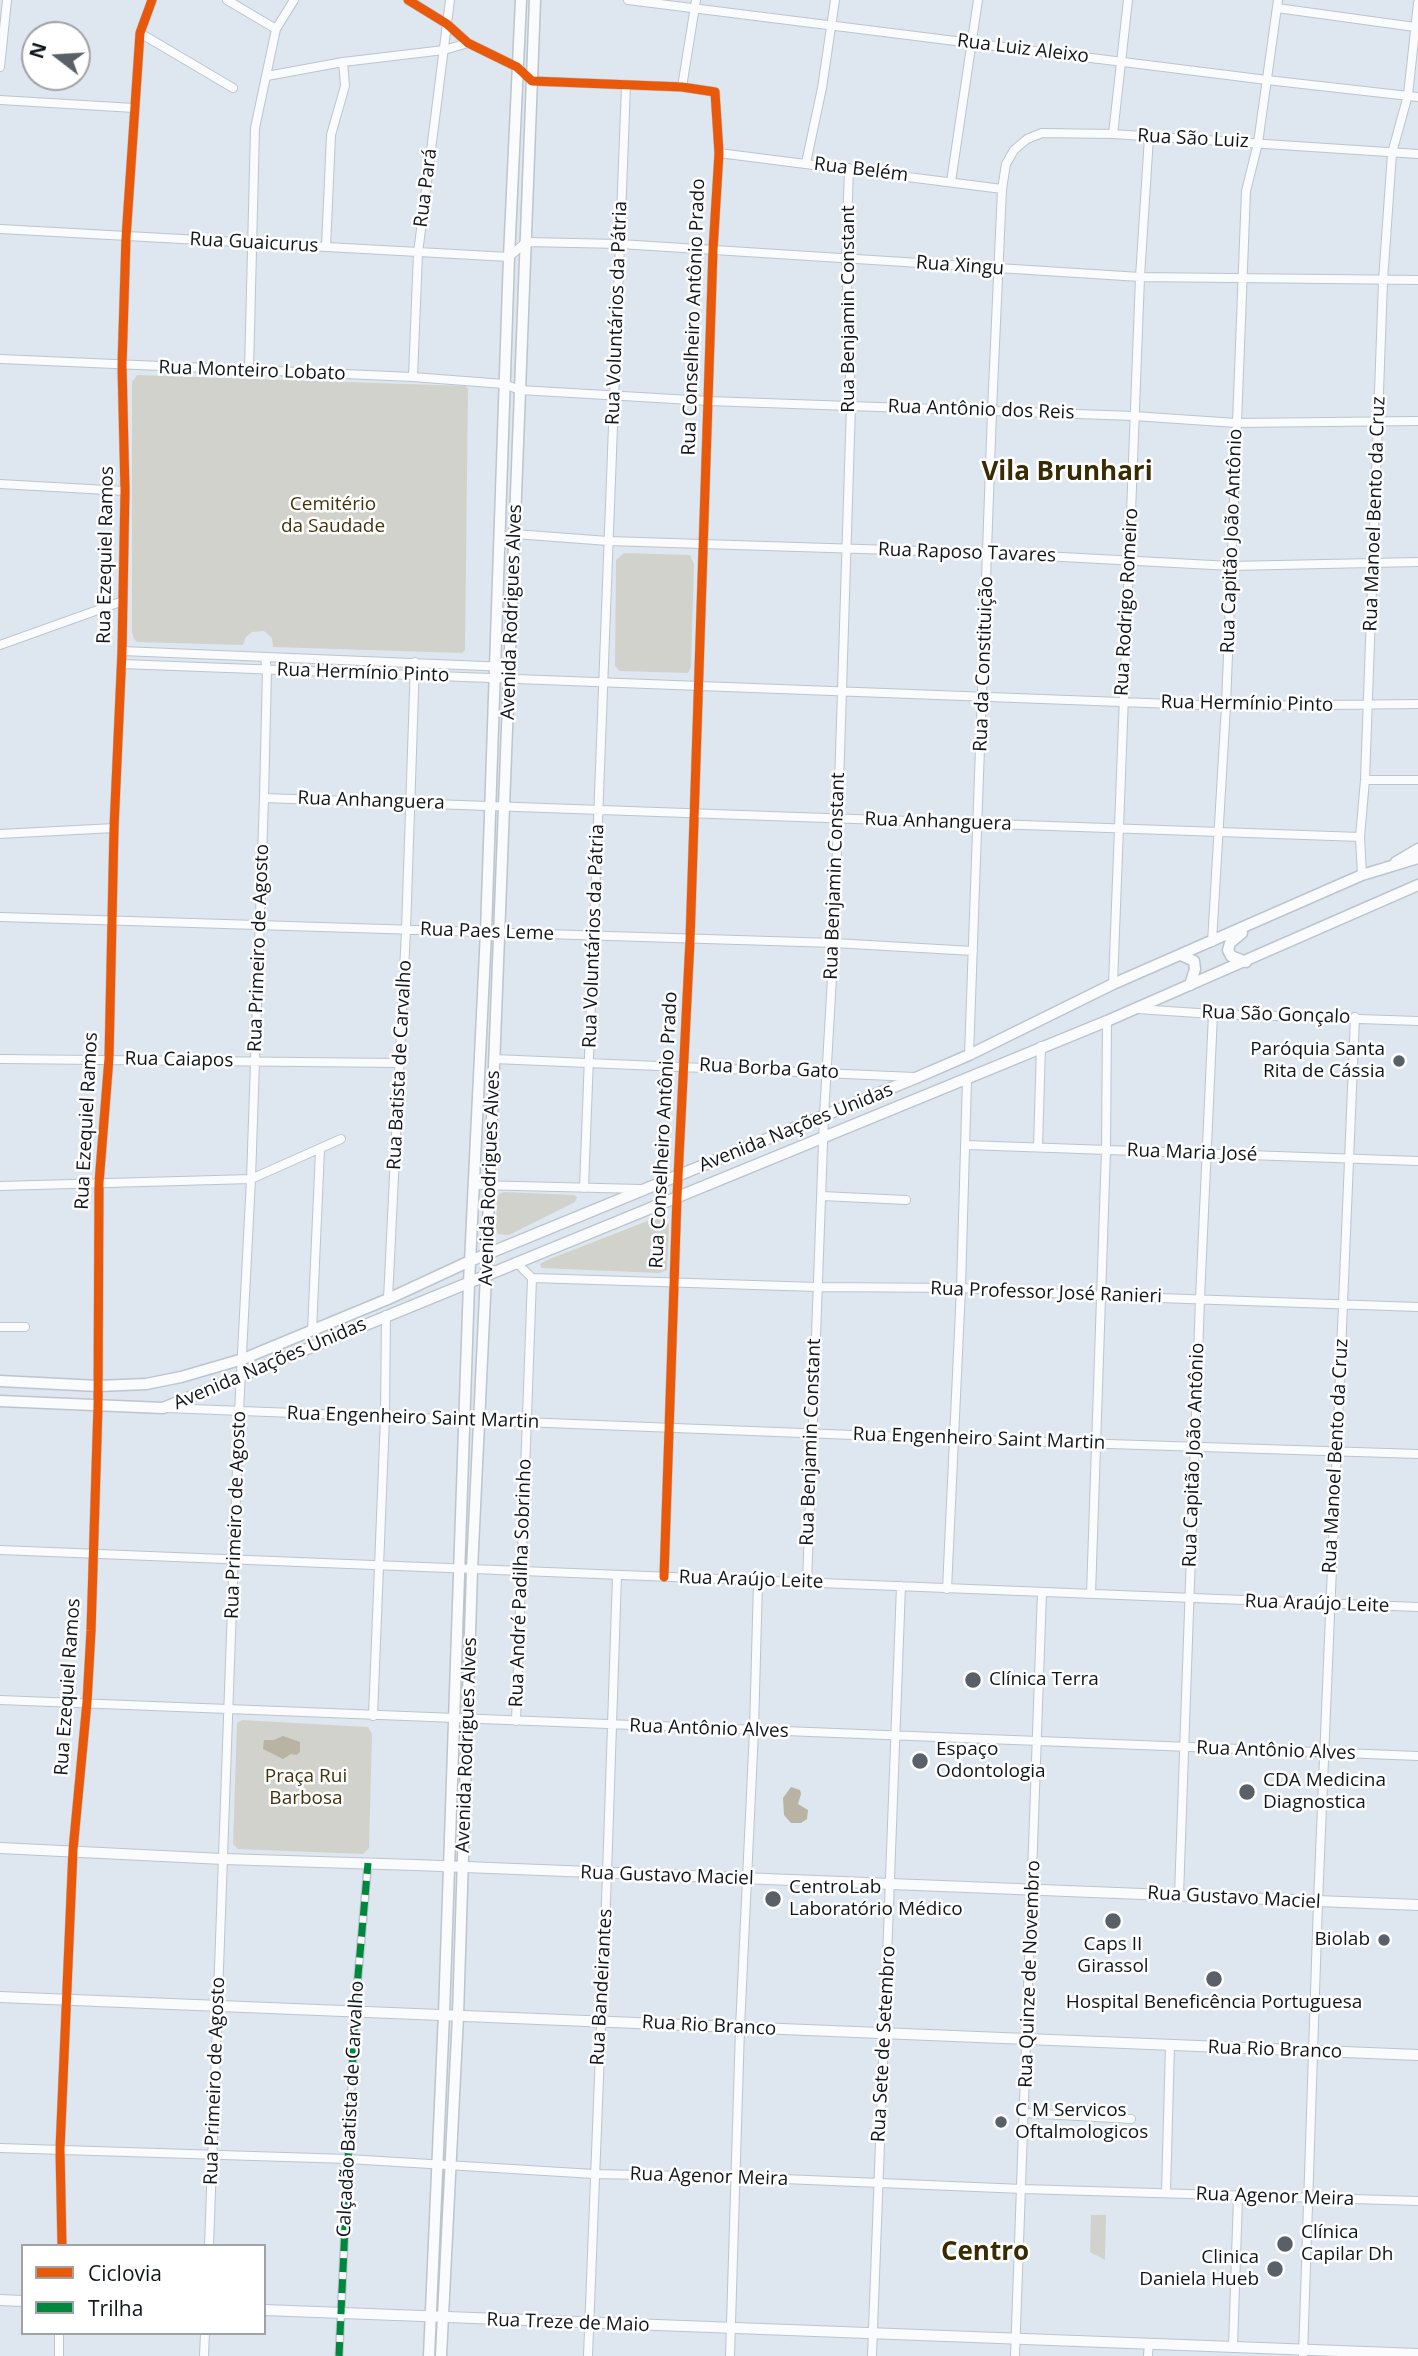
<!DOCTYPE html>
<meta charset="utf-8">
<style>
body{margin:0}
#map{position:relative;width:1418px;height:2356px;overflow:hidden;background:#dee7f0;font-family:"Open Sans",sans-serif}
canvas{display:block}
.legend{position:absolute;left:21px;top:2244px;width:245px;height:91px;box-sizing:border-box;background:#fff;border:2px solid #a0a2a5;margin:0;padding:9px 12px;list-style:none;font-size:21px;color:#11171d}
.legend li{display:flex;align-items:center;gap:14px;height:35px}
.legend b{width:35px;border:2px solid #a0a2a5}
.north{position:absolute;left:21px;top:21px;width:70px;height:70px;box-sizing:border-box;background:#fff;border:2px solid #a0a2a5;border-radius:50%;rotate:287deg;font-size:19px;font-weight:700;line-height:28px;text-align:center;color:#11171d}
.north::after{content:'';display:block;margin:auto;width:24px;height:32px;background:#596067;clip-path:polygon(50% 0,100% 100%,50% 72%,0 100%)}
</style>
<div id="map">
<canvas width="1418" height="2356"></canvas>
<ul class="legend">
<li><b style="height:9px;background:#e8590c"></b>Ciclovia</li>
<li><b style="height:9px;background:#00873e"></b>Trilha</li>
</ul>
<div class="north">N</div>
</div>
<script>
const context = document.querySelector('canvas').getContext('2d');
context.lineJoin = 'round';
function fillPath(path, color) { context.fillStyle = color; context.fill(path, 'evenodd'); }
const toPath = rows => new Path2D(rows.map(r => 'M' + r).join(''));
function stroke(path, color, width, dash) { context.strokeStyle = color; context.lineWidth = width; context.lineCap = dash ? 'butt' : 'round'; context.setLineDash(dash || []); context.stroke(path); }
function write(font, color, halo, rows, align = 'center') {
  context.font = font + ' "Open Sans",sans-serif'; context.lineWidth = 5; context.setLineDash([]); context.textBaseline = 'middle'; context.strokeStyle = halo; context.fillStyle = color; for (const [text, x, y, turn = 0] of rows) {
    context.save(); context.translate(x, y); context.rotate((+turn || 0) * Math.PI / 180); context.textAlign = isNaN(turn) ? turn : align; if (halo) context.strokeText(text, 0, 0); context.fillText(text, 0, 0); context.restore();
  }
}
fillPath(toPath([
 [137,375,466,386,468,389,465,650,462,653,273,647,272,638,264,631,252,632,246,637,243,645,137,642,134,639,132,632,132,382],
 [624,553,690,555,694,564,691,667,688,673,620,671,615,666,616,560],
 [504,1192,574,1195,577,1197,575,1202,509,1235,498,1234,496,1227,497,1199,499,1194],
 [655,1218,664,1220,669,1224,667,1270,659,1273,541,1268,540,1264,547,1260],
 [242,1720,368,1727,372,1734,369,1848,363,1854,238,1849,233,1844,237,1723],
 [1091,2215,1106,2215,1105,2260,1090,2252]
]), '#d2d2cc');
fillPath(toPath([
 [283,1736,300,1742,300,1752,296,1755,291,1754,283,1759,263,1749,264,1740,274,1740],
 [791,1787,800,1790,801,1794,798,1804,808,1810,807,1819,801,1823,791,1823,784,1815,783,1798]
]), '#b8b3a2');
const pedestrian = toPath([
 [339,2356,355,2010,368,1863]
]);
const minor = toPath([
 [227,0,276,29],
 [408,0,447,24,468,43,517,67,532,81,682,87,715,92,719,153,713,250,690,940,677,1197,664,1577],
 [628,0,1267,80,1418,97],
 [1277,8,1415,27],
 [140,33,233,88],
 [0,67,7,0],
 [267,76,343,62,444,50,468,43],
 [682,87,696,0],
 [0,100,134,108],
 [1113,134,1128,0],
 [719,153,1002,189],
 [806,163,822,88,835,0],
 [951,182,978,0],
 [0,229,509,257,526,242,620,244,1140,277,1418,280],
 [326,247,331,135,345,86,343,62],
 [0,359,413,377,504,384,520,390,708,401,1134,416,1236,423,1418,421],
 [249,371,255,128,276,29,294,0],
 [413,377,418,253,450,0],
 [0,484,125,491],
 [515,534,608,541,987,553,1231,566,1418,562],
 [0,645,123,601],
 [122,651,508,667],
 [122,664,1226,706,1418,704],
 [1365,780,1418,780],
 [264,798,1360,837],
 [0,834,114,828],
 [1362,875,1360,837,1365,780,1383,281,1392,153,1408,95,1418,3],
 [0,917,834,943,973,951],
 [1212,942,1226,706,1246,191,1258,143,1278,0],
 [1113,984,1140,277,1149,137],
 [1137,1009,1213,1014,1418,1021],
 [969,1055,992,411,1002,189,1006,164,1014,150,1027,139,1042,133,1113,134,1418,154],
 [0,1059,399,1063],
 [494,1059,915,1077],
 [967,1145,1418,1161],
 [1038,1147,1041,1046],
 [475,1185,641,1189],
 [0,1186,251,1179,341,1139],
 [584,1188,626,85],
 [822,1196,906,1200],
 [516,1262,532,1278,817,1287,961,1288,1101,1296,1418,1307],
 [388,1299,406,930,415,662],
 [0,1327,25,1327],
 [312,1331,320,1150],
 [166,1408,955,1439,1418,1454],
 [0,1550,1418,1607],
 [807,1583,824,1116,834,943,851,405,846,258,849,168],
 [947,1589,961,1288,967,1079],
 [1091,1594,1106,1150,1107,1021],
 [0,1700,1418,1756],
 [373,1716,385,1417,386,1315],
 [516,1721,532,1278],
 [1179,1895,1200,1299,1213,1014],
 [1025,2113,1131,2119],
 [0,2148,348,2159,594,2174,736,2177,1023,2189,1418,2201],
 [1166,2192,1170,2045],
 [62,2246,60,2149,73,1850,87,1702,91,1631,98,1406,99,1183,109,1058,114,828,122,651,125,491,122,365,126,238,140,33,152,0],
 [209,2246,239,1412,251,1179,264,798,267,670,265,658],
 [1233,2347,1238,2197],
 [59,2356,59,2333],
 [204,2356,205,2333],
 [588,2356,607,1874,617,1576],
 [730,2356,740,2028,754,1730,758,1582],
 [872,2356,901,1586],
 [1015,2356,1042,1592],
 [1148,2356,1149,2343],
 [1303,2356,1318,1902,1355,1017]
]);
const tertiary = toPath([
 [0,1848,223,1859,415,1865,1418,1905],
 [0,1997,1418,2055],
 [0,2300,23,2301],
 [264,2310,1418,2354]
]);
const secondary = toPath([
 [1396,862,1418,849],
 [1242,933,1230,943,1228,950,1231,956,1246,962],
 [1181,955,1194,961,1195,969,1190,985],
 [0,1381,98,1386,146,1384,181,1377,243,1359,388,1299,470,1261,918,1077,969,1055,1113,984,1362,875,1418,858],
 [0,1401,163,1408,1107,1021,1418,885],
 [429,2356,444,2014,469,1283,486,932,509,257,521,0],
 [441,2356,458,2016,472,1570,486,1275,535,0]
]);
stroke(pedestrian, '#bdc4cc', 9);
stroke(minor, '#bdc4cc', 10);
stroke(tertiary, '#bdc4cc', 12);
stroke(secondary, '#bdc4cc', 13);
stroke(pedestrian, '#fafbfd', 6);
stroke(minor, '#fafbfd', 8);
stroke(tertiary, '#fafbfd', 10);
stroke(secondary, '#fafbfd', 10);
stroke(toPath([
 [339,2356,355,2010,368,1863]
]), '#00873e', 7, [14, 7]);
stroke(toPath([
 [408,0,447,24,468,43,517,67,532,81,682,87,715,92,719,153,713,250,690,940,677,1197,664,1577],
 [62,2246,60,2149,73,1850,87,1702,91,1631,98,1406,99,1183,109,1058,114,828,122,651,125,491,122,365,126,238,140,33,152,0]
]), '#e8590c', 9);
for (const [x, y, r, color] of [
 [1399,1061,7,"#596067"],
 [973,1680,9,"#596067"],
 [920,1761,9,"#596067"],
 [1247,1792,9,"#596067"],
 [773,1899,9,"#596067"],
 [1113,1921,9,"#596067"],
 [1384,1940,7,"#596067"],
 [1214,1979,9,"#596067"],
 [1001,2122,7,"#596067"],
 [1285,2244,9,"#596067"],
 [1275,2269,9,"#596067"]
]) { const dot = new Path2D(); dot.arc(x, y, r, 0, 2 * Math.PI); context.fillStyle = color; context.fill(dot); stroke(dot, '#fff', 2.5); }
write('19px', '#11171d', '#fff', [
 ["Rua Luiz Aleixo",1023,49,7],
 ["Rua São Luiz",1193,139,3],
 ["Rua Belém",861,170,7],
 ["Rua Pará",426,188,-83],
 ["Rua Guaicurus",254,243,3],
 ["Rua Xingu",960,266,4],
 ["Rua Benjamin Constant",849,309,-90],
 ["Rua Voluntários da Pátria",617,313,-88],
 ["Rua Conselheiro Antônio Prado",694,317,-88],
 ["Rua Monteiro Lobato",252,371,2],
 ["Rua Antônio dos Reis",981,410,2],
 ["Rua Manoel Bento da Cruz",1375,514,-88],
 ["Rua Capitão João Antônio",1232,541,-88],
 ["Rua Raposo Tavares",967,553,2],
 ["Rua Ezequiel Ramos",106,555,-89],
 ["Rua Rodrigo Romeiro",1127,602,-87],
 ["Avenida Rodrigues Alves",512,612,-88],
 ["Rua da Constituição",984,664,-88],
 ["Rua Hermínio Pinto",363,673,2],
 ["Rua Hermínio Pinto",1247,704,1],
 ["Rua Anhanguera",371,801,2],
 ["Rua Anhanguera",938,822,2],
 ["Rua Benjamin Constant",835,876,-88],
 ["Rua Paes Leme",487,932,2],
 ["Rua Voluntários da Pátria",594,936,-88],
 ["Rua Primeiro de Agosto",259,948,-88],
 ["Rua São Gonçalo",1276,1015,2],
 ["Rua Caiapos",179,1060,1],
 ["Rua Batista de Carvalho",400,1065,-87],
 ["Rua Borba Gato",769,1069,3],
 ["Rua Ezequiel Ramos",87,1121,-87],
 ["Avenida Nações Unidas",796,1128,-22],
 ["Rua Conselheiro Antônio Prado",664,1130,-87],
 ["Rua Maria José",1192,1153,2],
 ["Avenida Rodrigues Alves",490,1178,-88],
 ["Rua Professor José Ranieri",1046,1293,2],
 ["Avenida Nações Unidas",270,1364,-23],
 ["Rua Engenheiro Saint Martin",413,1418,2],
 ["Rua Engenheiro Saint Martin",979,1439,2],
 ["Rua Benjamin Constant",811,1442,-88],
 ["Rua Capitão João Antônio",1194,1455,-88],
 ["Rua Manoel Bento da Cruz",1336,1456,-87],
 ["Rua Primeiro de Agosto",236,1515,-88],
 ["Rua Araújo Leite",751,1580,2],
 ["Rua André Padilha Sobrinho",521,1583,-88],
 ["Rua Araújo Leite",1317,1604,2],
 ["Rua Ezequiel Ramos",68,1687,-86],
 ["Rua Antônio Alves",709,1729,2],
 ["Avenida Rodrigues Alves",467,1745,-88],
 ["Rua Antônio Alves",1276,1751,2],
 ["Rua Gustavo Maciel",667,1876,2],
 ["Rua Gustavo Maciel",1234,1898,3],
 ["Rua Quinze de Novembro",1030,1974,-88],
 ["Rua Bandeirantes",602,1987,-87],
 ["Rua Rio Branco",709,2026,3],
 ["Rua Sete de Setembro",884,2044,-87],
 ["Rua Rio Branco",1275,2050,2],
 ["Rua Primeiro de Agosto",215,2081,-88],
 ["Calçadão Batista de Carvalho",351,2109,-87],
 ["Rua Agenor Meira",709,2177,2],
 ["Rua Agenor Meira",1275,2197,2],
 ["Rua Treze de Maio",568,2323,2]
]);
write('19px', '#42350e', '#fff', [
 ["Cemitério",333,505],
 ["da Saudade",333,527],
 ["Praça Rui",306,1777],
 ["Barbosa",306,1799]
]);
write('19px', '#11171d', '#fff', [
 ["Paróquia Santa",1385,1050,"right"],
 ["Rita de Cássia",1385,1072,"right"],
 ["Clínica Terra",989,1680],
 ["Espaço",936,1750],
 ["Odontologia",936,1772],
 ["CDA Medicina",1263,1781],
 ["Diagnostica",1263,1803],
 ["CentroLab",789,1888],
 ["Laboratório Médico",789,1910],
 ["Biolab",1370,1940,"right"],
 ["Caps II",1113,1945,"center"],
 ["Girassol",1113,1967,"center"],
 ["Hospital Beneficência Portuguesa",1214,2003,"center"],
 ["C M Servicos",1015,2111],
 ["Oftalmologicos",1015,2133],
 ["Clínica",1301,2233],
 ["Capilar Dh",1301,2255],
 ["Clinica",1259,2258,"right"],
 ["Daniela Hueb",1259,2280,"right"]
], 'left');
write('bold 26px', '#3a2c02', '#fff', [
 ["Vila Brunhari",1067,473],
 ["Centro",985,2253]
]);
</script>
